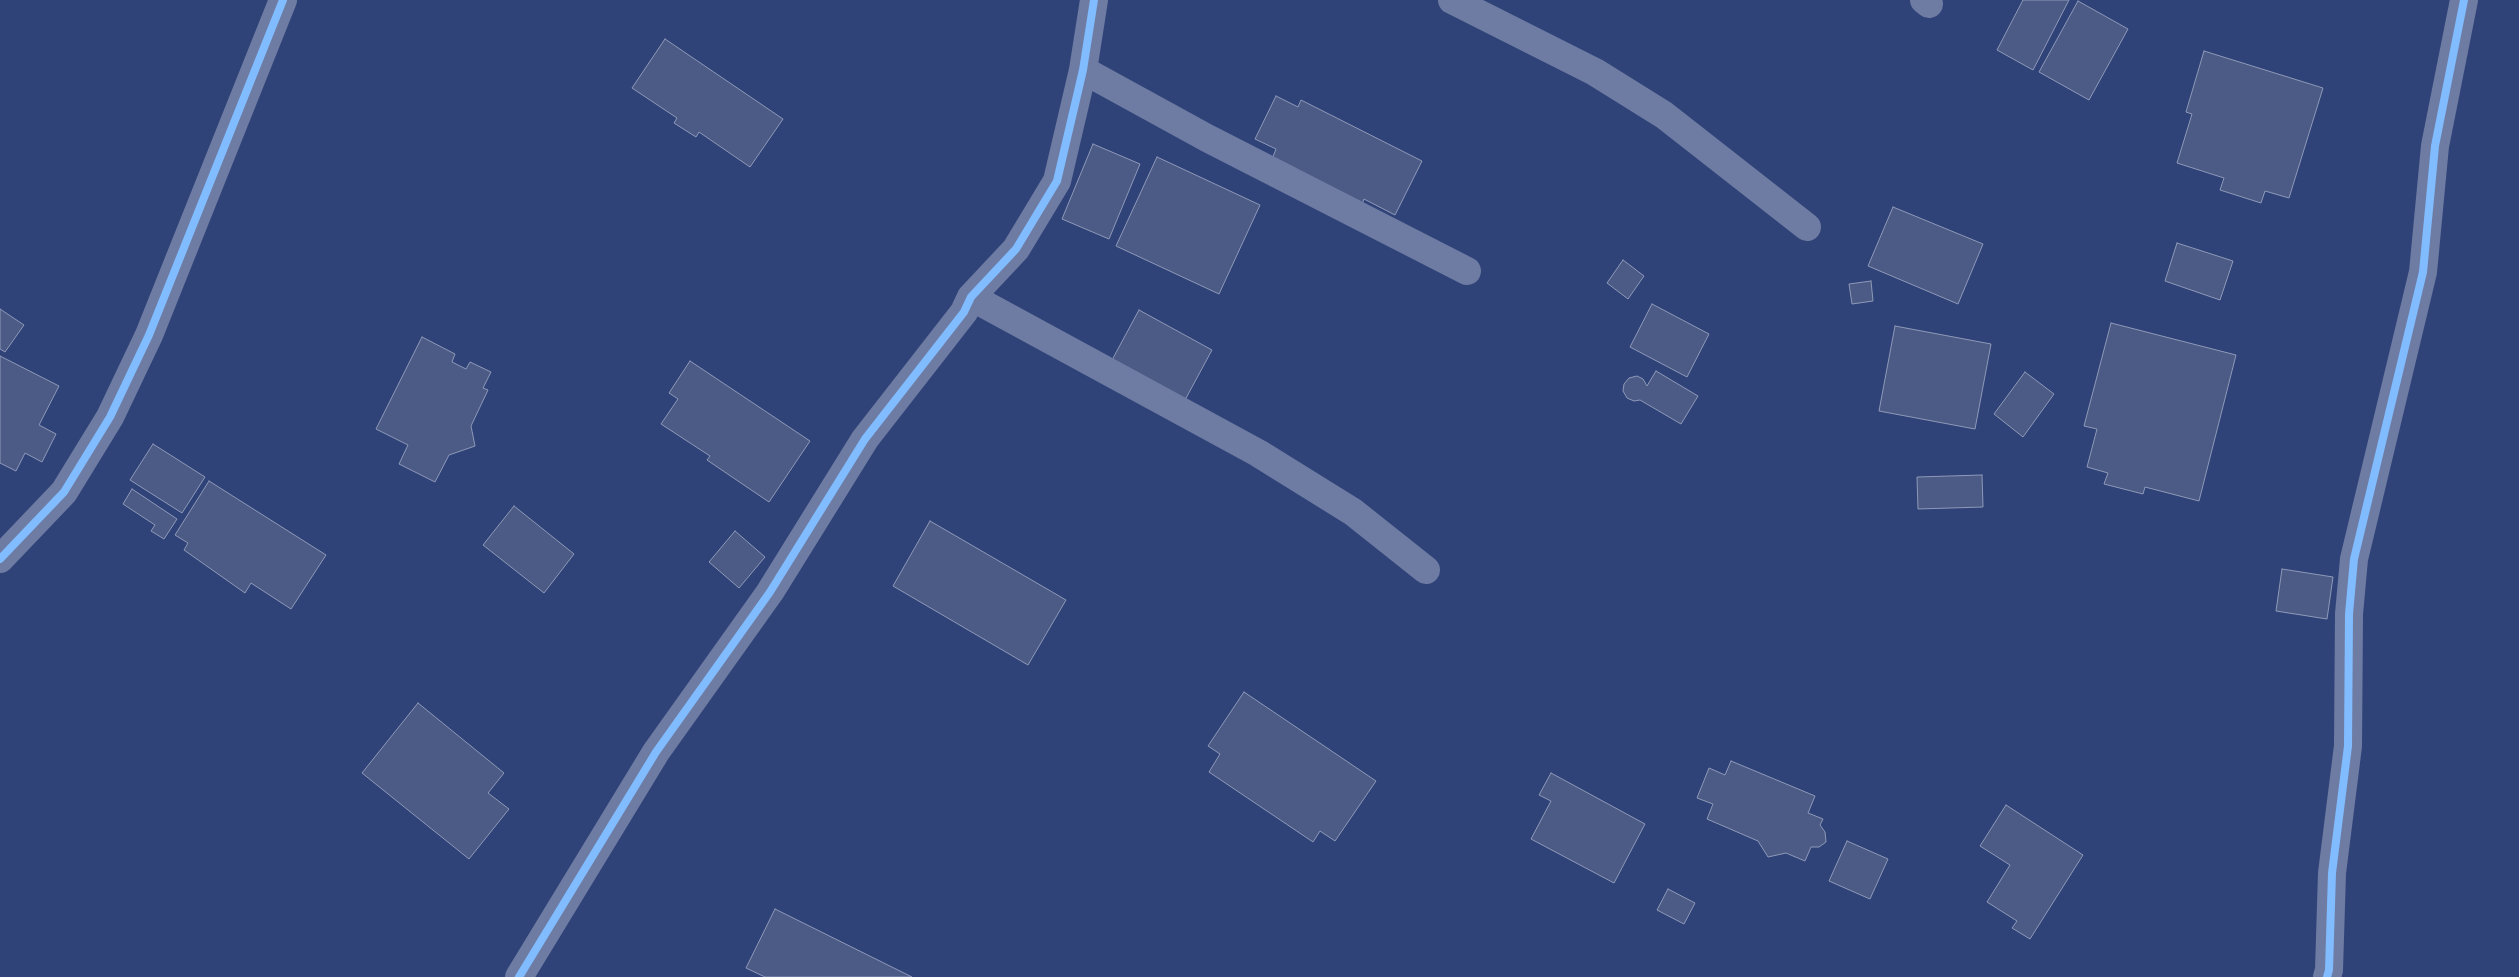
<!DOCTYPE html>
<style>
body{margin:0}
canvas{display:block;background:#304378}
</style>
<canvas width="2519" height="977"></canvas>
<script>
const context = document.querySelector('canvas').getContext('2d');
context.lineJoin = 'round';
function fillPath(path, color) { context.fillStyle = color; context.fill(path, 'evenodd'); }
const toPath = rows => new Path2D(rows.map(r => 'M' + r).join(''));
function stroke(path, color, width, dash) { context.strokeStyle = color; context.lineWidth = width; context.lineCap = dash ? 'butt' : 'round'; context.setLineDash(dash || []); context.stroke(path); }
const building = toPath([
 [2023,0,2069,0,2033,70,1997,50,2023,0],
 [2078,1,2128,29,2089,100,2039,72,2078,1],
 [665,39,783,119,750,167,699,132,696,137,674,123,677,118,632,88,665,39],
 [2204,51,2323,88,2289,198,2265,191,2261,203,2220,190,2224,178,2177,163,2192,114,2186,112,2204,51],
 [1276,96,1298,107,1301,100,1422,161,1395,215,1364,199,1362,204,1272,159,1276,149,1255,139,1276,96],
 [1093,144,1140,164,1109,239,1062,219,1093,144],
 [1157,157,1260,205,1219,294,1116,246,1157,157],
 [1893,207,1983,244,1958,304,1868,266,1893,207],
 [2177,243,2233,261,2220,300,2165,281,2177,243],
 [1623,260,1644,276,1628,299,1607,283,1623,260],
 [1871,281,1873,301,1852,304,1849,284,1871,281],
 [1652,304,1709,334,1687,377,1630,347,1652,304],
 [0,309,24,325,5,352,0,349,0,309],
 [1139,310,1212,350,1185,400,1112,360,1139,310],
 [2111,323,2236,355,2199,501,2145,487,2143,494,2104,484,2108,473,2087,467,2097,429,2084,426,2111,323],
 [1895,326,1991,344,1975,429,1879,411,1895,326],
 [422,337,455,354,452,362,466,369,470,362,491,372,483,388,488,390,471,426,475,446,449,455,435,482,399,464,408,445,376,429,422,337],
 [0,356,59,386,39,425,56,434,42,462,25,453,16,471,0,463,0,356],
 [690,361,810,441,769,502,707,460,710,456,661,424,678,399,669,393,690,361],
 [1656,371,1698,396,1681,424,1640,400,1634,401,1627,398,1623,391,1624,384,1629,378,1637,376,1643,379,1647,386,1656,371],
 [2025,372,2054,394,2023,437,1994,414,2025,372],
 [153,444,205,477,182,513,130,480,153,444],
 [1982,475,1983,507,1918,509,1917,477,1982,475],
 [209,481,326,555,291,609,251,583,245,593,184,550,188,543,175,535,209,481],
 [132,489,177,519,164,539,151,531,155,525,123,504,132,489],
 [514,506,574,554,544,593,483,545,514,506],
 [930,521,1066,600,1028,665,893,586,930,521],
 [735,531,765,557,739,588,709,562,735,531],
 [2282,569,2333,577,2327,619,2276,611,2282,569],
 [1244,692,1376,781,1335,841,1320,831,1313,842,1209,772,1220,754,1208,746,1244,692],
 [418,703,504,773,488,793,509,809,469,859,362,773,418,703],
 [1731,761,1815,796,1808,813,1823,819,1820,825,1825,832,1826,842,1819,847,1811,847,1805,861,1786,853,1768,857,1758,841,1707,819,1713,804,1697,798,1709,768,1725,775,1731,761],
 [1551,773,1645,824,1614,883,1531,839,1551,801,1539,795,1551,773],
 [2006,805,2083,855,2030,939,2012,928,2017,921,1987,902,2010,865,1980,846,2006,805],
 [1847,841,1888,859,1870,899,1829,881,1847,841],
 [1668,889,1695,903,1684,924,1657,910,1668,889],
 [775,909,912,977,765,977,746,968,775,909]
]);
fillPath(building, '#4c5b85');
stroke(building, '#8e99b8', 1);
stroke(toPath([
 [1452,0,1595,72,1664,115,1807,227],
 [1924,0,1929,4],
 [1083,70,1207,138,1467,271],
 [971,297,1258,453,1353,512,1426,570],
 [0,559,64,492,110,417,149,335,283,0],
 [519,977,656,752,770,592,865,439,964,312,971,297,1016,249,1057,181,1083,70,1094,0],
 [2327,977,2329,970,2332,873,2348,746,2349,614,2354,559,2423,272,2435,146,2464,0]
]), '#6e7ca3', 28);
stroke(toPath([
 [0,559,64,492,110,417,149,335,283,0],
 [519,977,656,752,770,592,865,439,964,312,971,297,1016,249,1057,181,1083,70,1094,0],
 [2327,977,2329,970,2332,873,2348,746,2349,614,2354,559,2423,272,2435,146,2464,0]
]), '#80bcff', 8);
</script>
